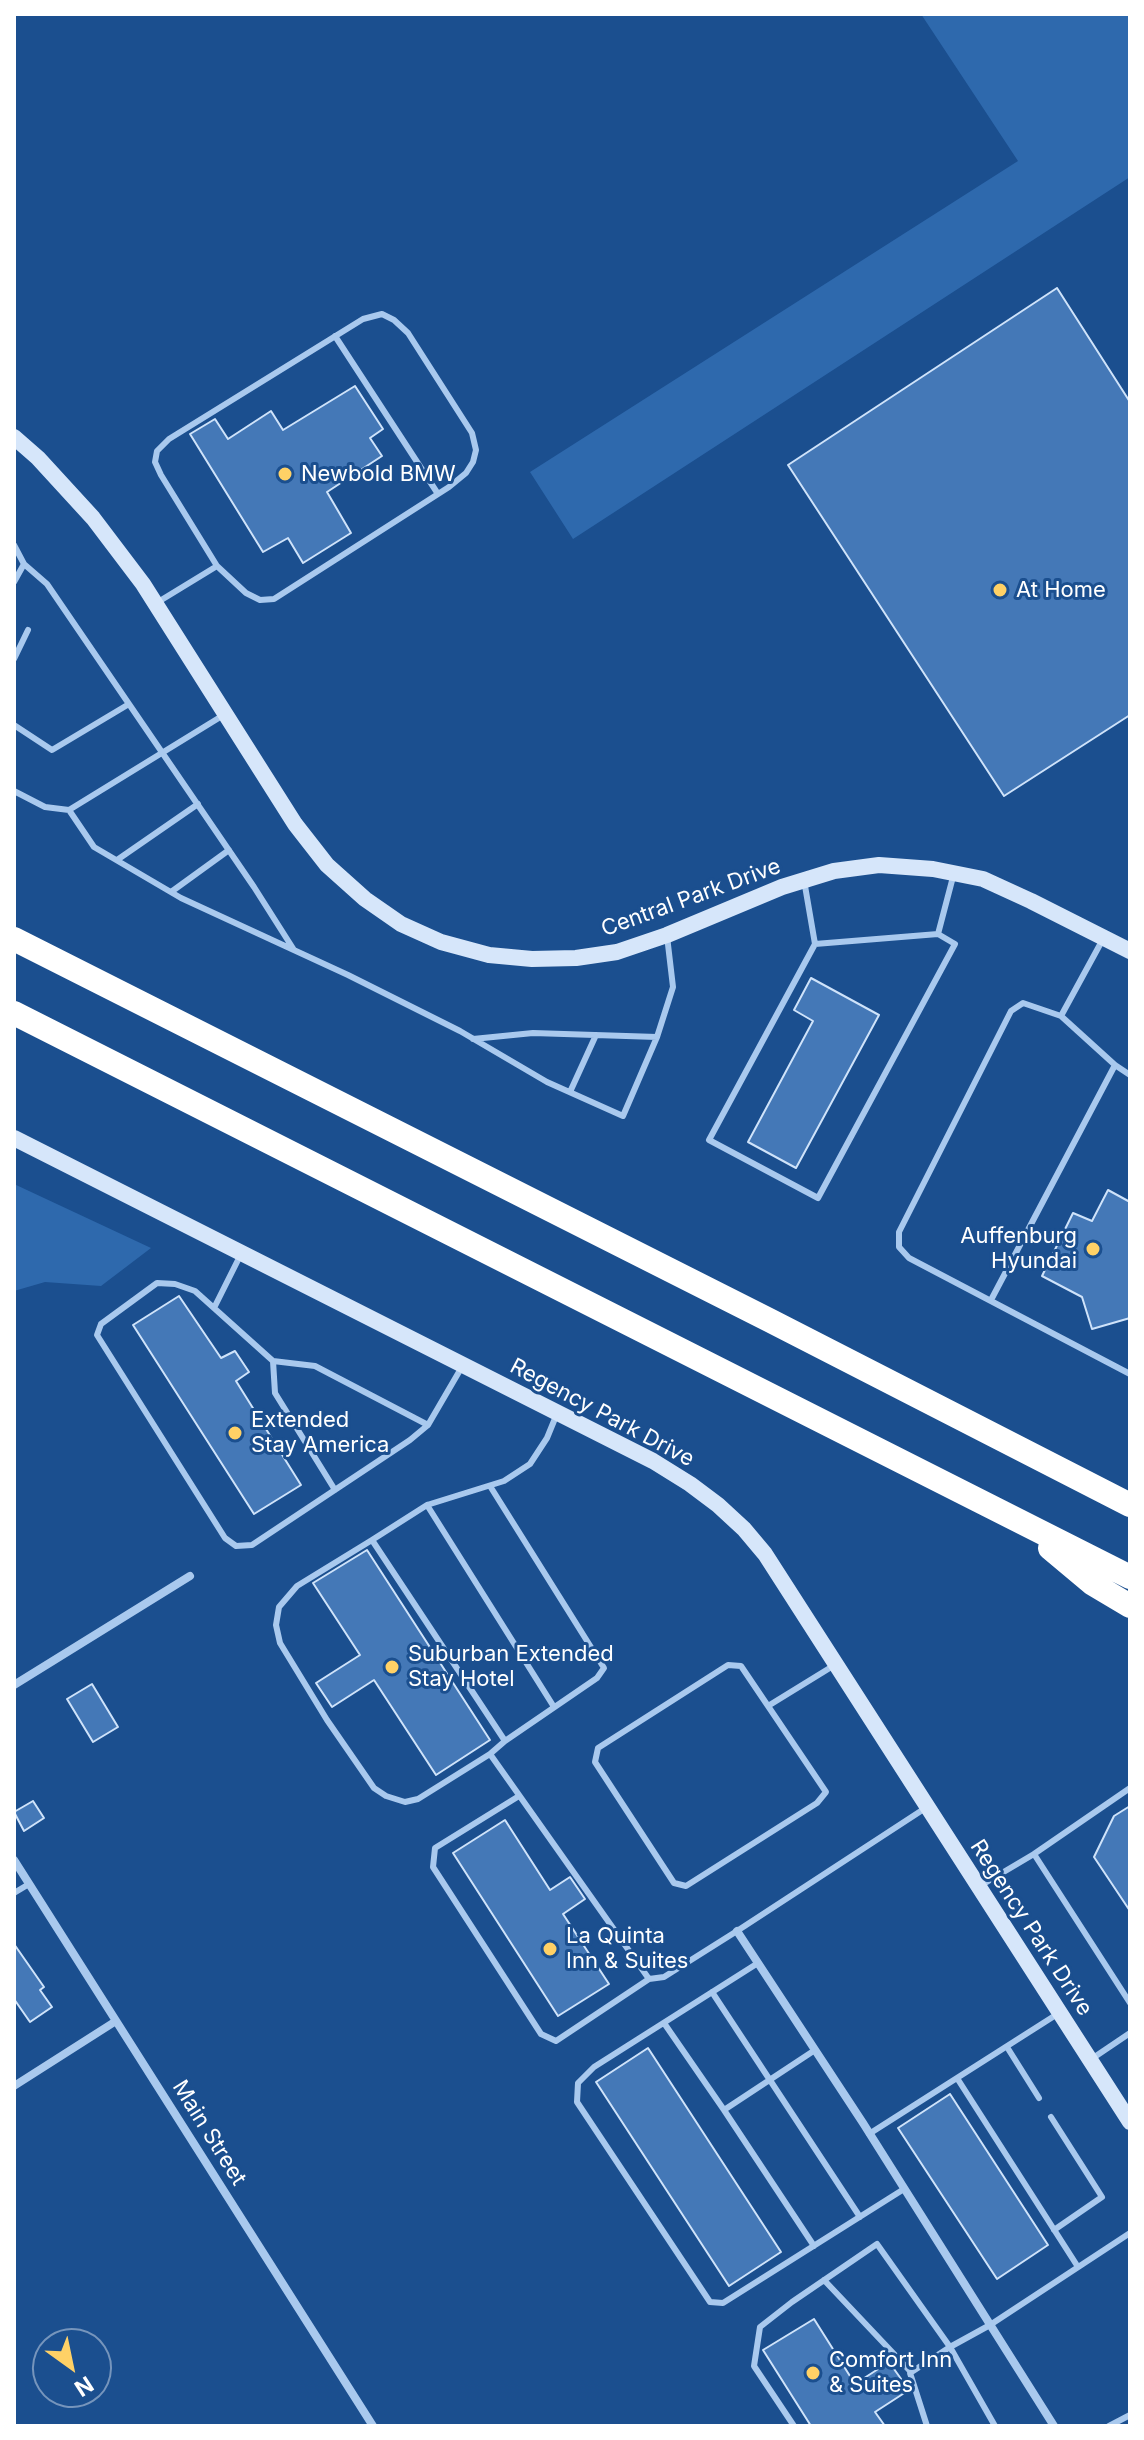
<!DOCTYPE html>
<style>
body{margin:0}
#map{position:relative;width:1144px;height:2440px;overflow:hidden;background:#1b4f8f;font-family:Inter,sans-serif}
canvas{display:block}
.frame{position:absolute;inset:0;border:16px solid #fff;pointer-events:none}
.north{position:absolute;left:32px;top:2328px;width:80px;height:80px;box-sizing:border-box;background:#1b4f8f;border:2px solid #7695bc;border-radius:50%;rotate:147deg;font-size:22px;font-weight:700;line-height:32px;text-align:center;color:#fff}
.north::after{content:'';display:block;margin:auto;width:28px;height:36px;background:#ffd166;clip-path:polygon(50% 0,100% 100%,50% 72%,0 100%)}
</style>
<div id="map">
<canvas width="1144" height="2440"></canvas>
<div class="frame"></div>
<div class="north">N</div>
</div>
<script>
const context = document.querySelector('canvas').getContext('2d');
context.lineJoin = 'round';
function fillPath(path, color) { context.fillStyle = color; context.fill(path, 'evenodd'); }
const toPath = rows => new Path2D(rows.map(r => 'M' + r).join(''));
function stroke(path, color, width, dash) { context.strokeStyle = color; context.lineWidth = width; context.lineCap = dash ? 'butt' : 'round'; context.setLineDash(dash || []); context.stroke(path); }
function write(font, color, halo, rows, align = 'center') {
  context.font = font + ' Inter,sans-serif'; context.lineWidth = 6; context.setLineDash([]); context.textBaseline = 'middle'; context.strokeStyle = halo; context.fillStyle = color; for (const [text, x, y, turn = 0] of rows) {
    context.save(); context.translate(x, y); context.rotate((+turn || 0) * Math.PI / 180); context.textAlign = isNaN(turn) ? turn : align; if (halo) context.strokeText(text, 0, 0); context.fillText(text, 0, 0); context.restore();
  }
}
fillPath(toPath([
 [921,14,1130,14,1130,177,573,539,530,472,1018,161],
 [14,1183,14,1184,151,1248,101,1286,45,1282,14,1291]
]), '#2e69ad');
const building = toPath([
 [1057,288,1130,402,1130,715,1004,796,788,465,1057,288],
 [355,386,383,429,370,438,382,456,327,492,351,533,303,563,288,538,263,552,190,434,215,419,228,439,271,411,283,430,355,386],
 [811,978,879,1015,796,1168,748,1142,813,1021,794,1010,811,978],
 [1108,1190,1130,1202,1130,1318,1092,1329,1082,1297,1042,1276,1073,1213,1092,1221,1108,1190],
 [179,1296,221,1358,235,1351,249,1372,236,1381,301,1485,254,1514,133,1325,179,1296],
 [367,1550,490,1740,436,1775,374,1680,332,1707,316,1683,360,1655,313,1583,367,1550],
 [92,1684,118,1727,93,1742,67,1699,92,1684],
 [33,1801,44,1818,24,1831,14,1812,33,1801],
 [1130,1806,1130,1911,1094,1857,1114,1816,1130,1806],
 [505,1820,550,1890,570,1877,585,1899,563,1914,609,1984,558,2016,453,1853,505,1820],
 [14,1944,44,1987,40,1990,52,2007,30,2022,14,1999,14,1944],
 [648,2048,781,2252,729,2286,596,2082,648,2048],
 [950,2094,1048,2245,997,2279,898,2128,950,2094],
 [814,2319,855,2384,889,2362,909,2390,875,2412,885,2426,811,2426,763,2350,814,2319]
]);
fillPath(building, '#4478b7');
stroke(building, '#cfe3fa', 2);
stroke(toPath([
 [335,336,438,494],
 [14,545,24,564],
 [14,582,24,564,47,584,254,887,294,950],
 [158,602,217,566,161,475,155,462,157,451,169,439,363,319,382,314,394,320,408,333,472,433,476,450,473,462,466,473,449,487,274,599,260,600,246,593,217,566],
 [14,659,28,630],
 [14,725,52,750,129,704],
 [14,791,45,807,69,810,222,716],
 [69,810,94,847,181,898,348,975,460,1031,547,1082,623,1116,657,1037,673,987,667,936],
 [117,860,198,804],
 [804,880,815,944],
 [171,892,229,850],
 [938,934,815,944,709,1140,818,1198,955,944,938,934,954,873],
 [1103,939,1061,1016,1023,1003,1011,1011,899,1232,899,1247,909,1258,1130,1374],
 [1061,1016,1115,1065,1130,1075],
 [473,1039,533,1033,657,1037],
 [570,1092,596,1035],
 [991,1300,1115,1065],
 [214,1308,241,1254],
 [273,1361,275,1393,335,1490],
 [556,1416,547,1438,530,1464,504,1481,427,1505,372,1540,505,1741,490,1754,649,1979],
 [428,1425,315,1366,273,1361,195,1291,175,1284,157,1283,101,1324,97,1335,225,1538,236,1546,252,1545,410,1440,428,1425,463,1365],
 [490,1486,604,1668,597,1678,505,1741],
 [427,1505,554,1707],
 [372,1540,297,1586,279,1607,276,1625,280,1643,327,1720,374,1788,386,1796,405,1802,418,1799,490,1754],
 [768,1706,741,1666,728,1665,598,1748,595,1762,674,1883,686,1886,817,1803,826,1792,768,1706,833,1666],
 [519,1796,435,1848,433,1867,541,2034,556,2041,649,1979,664,1977,737,1931,927,1807],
 [1034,1854,1130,1788],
 [980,1886,1034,1854,1130,2003],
 [14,1893,29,1884],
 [758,1963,594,2067,578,2083,577,2102,710,2302,723,2303,904,2189],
 [712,1992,860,2217],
 [664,2023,724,2110,815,2050],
 [1007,2047,1039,2098],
 [1090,2060,1130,2033],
 [957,2078,1078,2267],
 [724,2110,814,2246],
 [1051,2117,1102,2197,1054,2230],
 [869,2134,1059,2013],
 [824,2280,911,2372],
 [794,2426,754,2366,760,2327,792,2302,877,2244,950,2347,995,2426],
 [927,2426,910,2373,950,2347,990,2325,1130,2233],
 [1109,2426,1130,2415]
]), '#a9c9ee', 6);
stroke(toPath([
 [14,1685,190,1576],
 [14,1860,373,2426],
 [737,1931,863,2123,1054,2426],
 [14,2086,116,2021]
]), '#a9c9ee', 8);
stroke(toPath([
 [14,437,38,458,93,518,143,584,295,824,327,865,365,899,401,924,441,942,489,955,532,959,576,958,617,952,667,935,782,887,834,871,879,865,933,869,983,879,1031,901,1130,951],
 [14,1138,653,1461,690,1484,718,1505,744,1529,765,1554,1130,2122]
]), '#d6e6fa', 16);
stroke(toPath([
 [14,939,769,1320,1130,1505],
 [14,1013,1130,1577],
 [1050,1548,1093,1584,1130,1606]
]), '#fff', 24);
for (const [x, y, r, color] of [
 [285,474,8,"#ffd166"],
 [1000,590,8,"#ffd166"],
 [1093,1249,8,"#ffd166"],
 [235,1433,8,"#ffd166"],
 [392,1667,8,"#ffd166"],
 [550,1949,8,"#ffd166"],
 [813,2373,8,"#ffd166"]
]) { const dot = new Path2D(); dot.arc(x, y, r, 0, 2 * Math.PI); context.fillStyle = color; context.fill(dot); stroke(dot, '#1b4f8f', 3); }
write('22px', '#fff', '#1b4f8f', [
 ["Newbold BMW",301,474],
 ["At Home",1016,590],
 ["Auffenburg",1077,1236,"right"],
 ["Hyundai",1077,1261,"right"],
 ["Extended",251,1420],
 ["Stay America",251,1445],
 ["Suburban Extended",408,1654],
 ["Stay Hotel",408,1679],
 ["La Quinta",566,1936],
 ["Inn & Suites",566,1961],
 ["Comfort Inn",829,2360],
 ["& Suites",829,2385]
], 'left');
write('22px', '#fff', '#1b4f8f', [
 ["Central Park Drive",691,898,-20],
 ["Regency Park Drive",602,1413,28],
 ["Regency Park Drive",1031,1928,57],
 ["Main Street",209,2133,58]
]);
</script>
